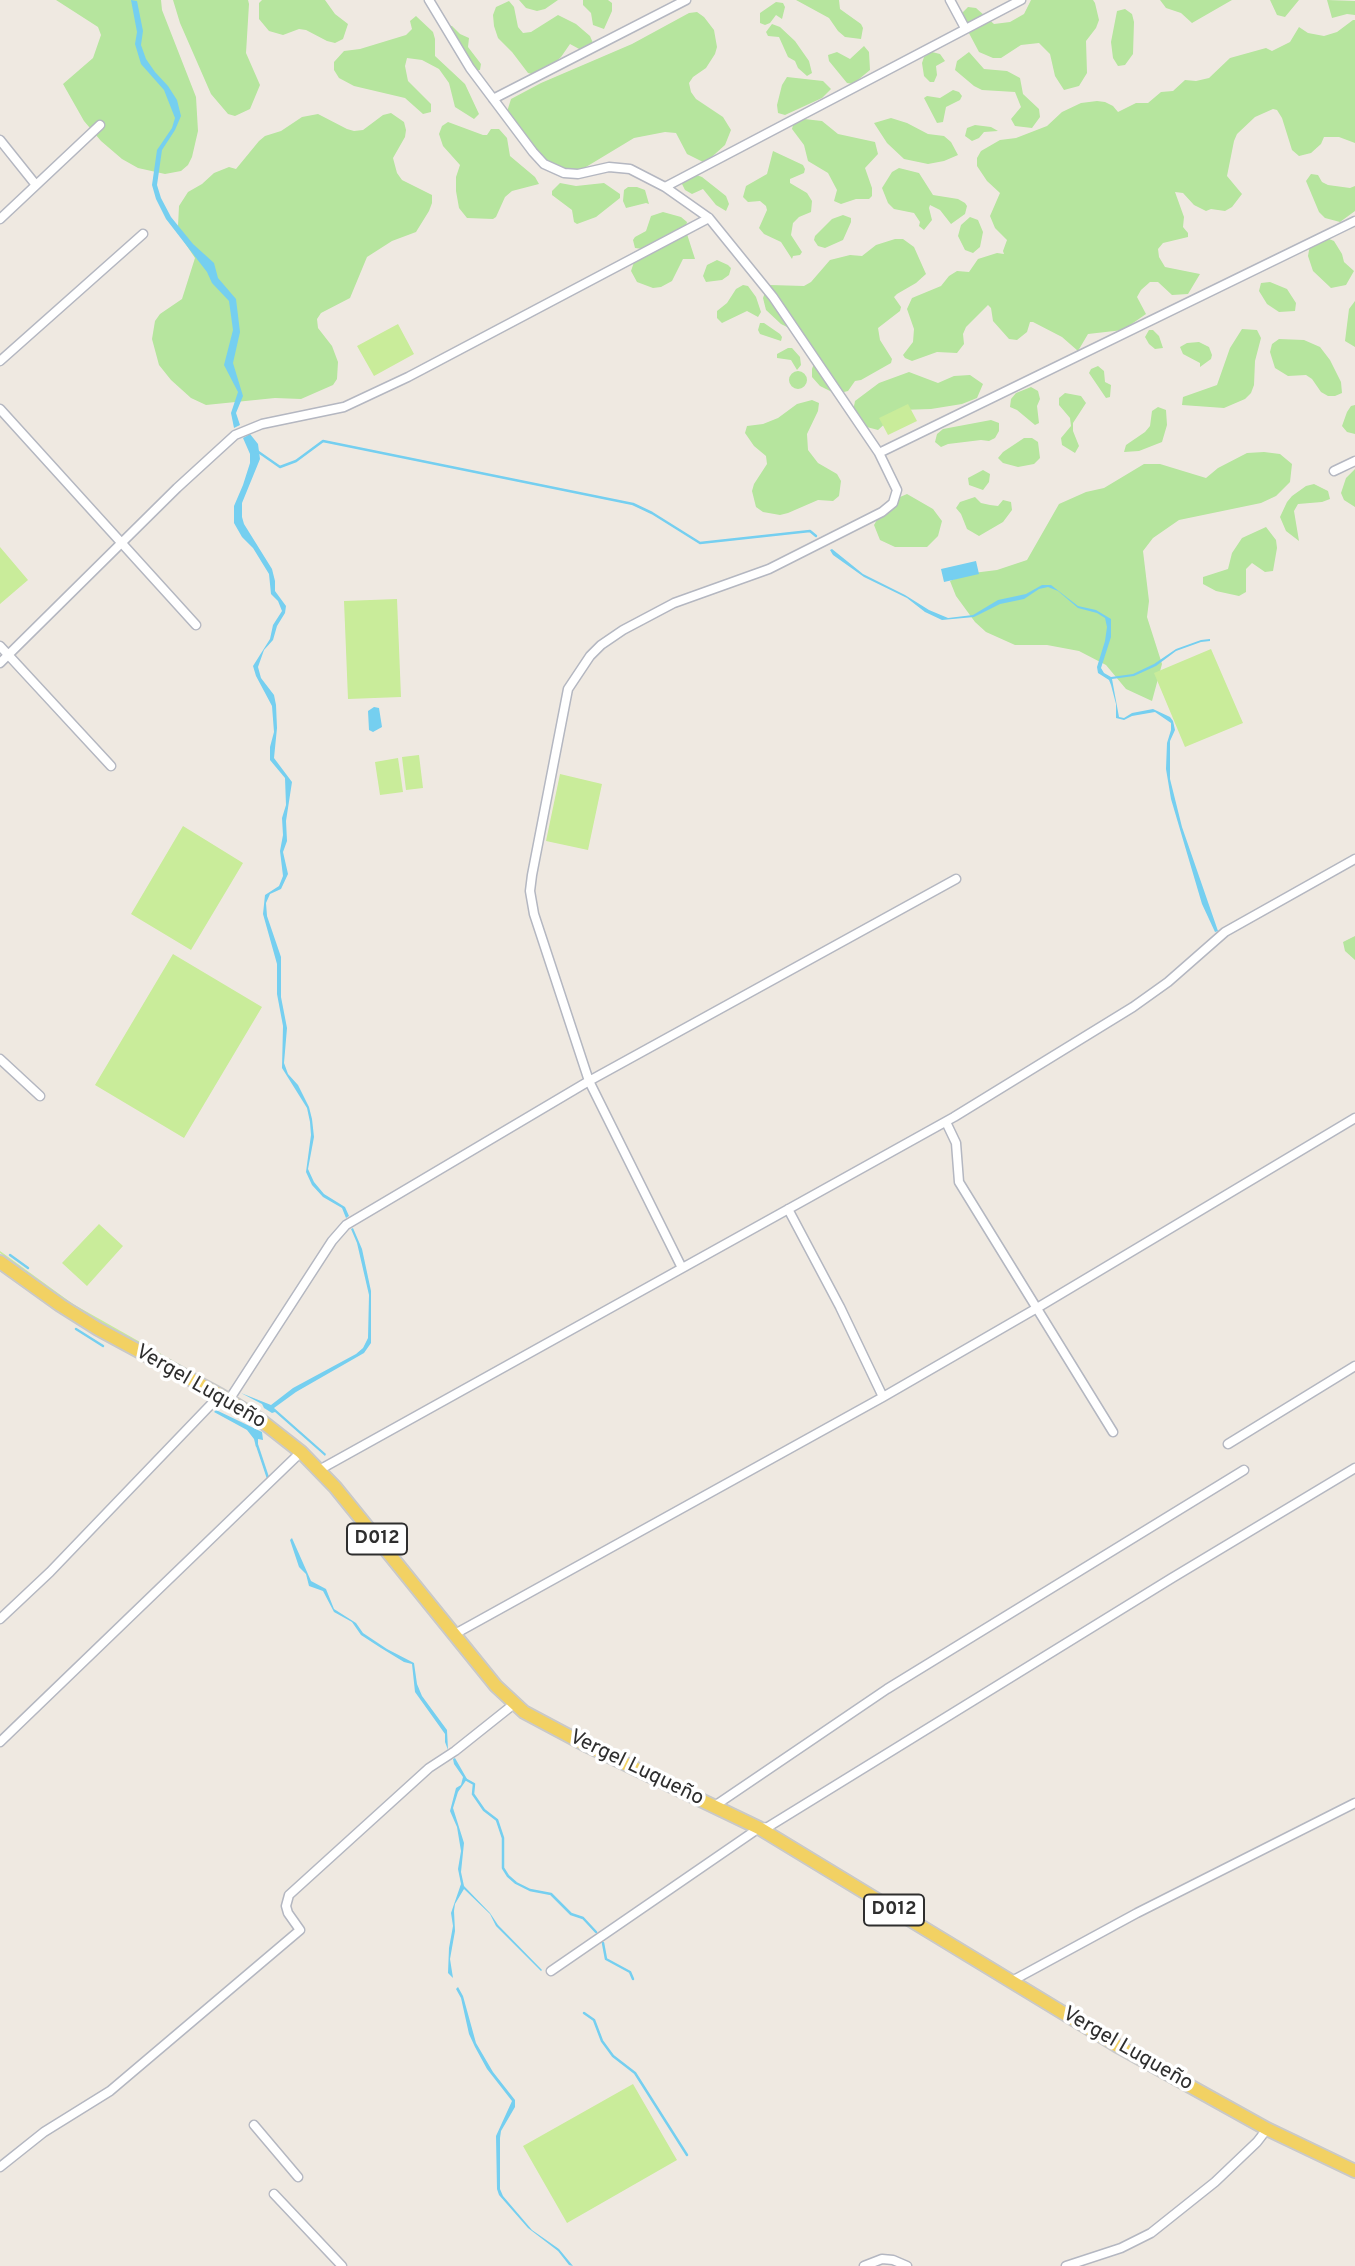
<!DOCTYPE html>
<meta charset="utf-8">
<style>
body{margin:0}
canvas{display:block;background:#efe9e1}
</style>
<canvas width="1355" height="2266"></canvas>
<script>
const context = document.querySelector('canvas').getContext('2d');
context.lineJoin = 'round';
function fillPath(path, color) { context.fillStyle = color; context.fill(path, 'evenodd'); }
const toPath = rows => new Path2D(rows.map(r => 'M' + r).join(''));
function stroke(path, color, width, dash) { context.strokeStyle = color; context.lineWidth = width; context.lineCap = dash ? 'butt' : 'round'; context.setLineDash(dash || []); context.stroke(path); }
function write(font, color, halo, rows, align = 'center') {
  context.font = font + ' Overpass,sans-serif'; context.lineWidth = 7; context.setLineDash([]); context.textBaseline = 'middle'; context.strokeStyle = halo; context.fillStyle = color; for (const [text, x, y, turn = 0] of rows) {
    context.save(); context.translate(x, y); context.rotate((+turn || 0) * Math.PI / 180); context.textAlign = isNaN(turn) ? turn : align; if (halo) context.strokeText(text, 0, 0); context.fillText(text, 0, 0); context.restore();
  }
}
fillPath(toPath([
 [56,0,161,0,162,10,196,97,198,131,192,157,188,165,181,171,165,174,138,168,122,159,101,141,84,121,63,84,93,58,101,35,98,27],
 [173,0,248,0,249,4,246,53,260,85,250,109,235,116,228,114,211,94,180,23],
 [262,0,325,0,335,14,348,24,343,39,335,43,327,41,306,30,299,29,283,35,269,31,259,19,259,3],
 [519,0,558,0,545,9,537,11,526,8],
 [583,0,608,0,612,3,612,11,604,29,593,25,591,13,583,5],
 [796,0,839,0,840,9,861,24,863,28,861,39,845,37,838,31,829,18],
 [1031,0,1093,0,1095,3,1099,20,1096,28,1086,41,1087,73,1079,86,1064,90,1055,76,1050,54,1039,43,1021,45,1001,58,993,58,979,52,962,20,963,12,968,7,976,8,994,24,1010,22,1024,14],
 [1160,0,1232,0,1192,23,1181,13,1166,8],
 [1270,0,1299,0,1285,17,1277,15],
 [1327,0,1355,1,1355,15,1347,14,1332,18],
 [509,1,514,7,518,27,523,33,531,32,558,15,576,24,590,36,593,43,581,50,570,44,561,57,552,65,535,75,528,73,512,52,498,38,494,26,493,15,496,7],
 [776,2,783,3,785,7,782,19,776,15,770,23,765,25,760,23,760,13],
 [1125,9,1132,14,1134,22,1133,54,1125,65,1118,66,1113,58,1111,42,1117,11],
 [697,12,704,17,714,30,717,47,715,54,706,68,693,77,689,83,691,92,696,99,723,117,731,130,725,145,705,163,687,154,676,133,665,132,634,138,576,173,568,172,539,158,506,115,511,99,541,83,632,44,689,13],
 [416,16,433,32,435,39,435,56,465,84,479,114,474,119,455,107,449,83,439,69,422,60,407,58,405,66,408,81,431,104,431,112,423,114,405,98,354,86,339,78,334,70,334,62,344,51,360,49,406,35,412,29,410,21],
 [1353,20,1355,20,1355,143,1339,137,1324,137,1321,144,1311,153,1299,156,1292,150,1282,118,1277,110,1273,109,1255,117,1237,134,1234,141,1227,176,1242,194,1232,207,1225,211,1211,209,1206,211,1194,205,1183,193,1175,192,1184,217,1183,227,1188,233,1188,237,1163,243,1158,249,1159,257,1165,267,1200,274,1188,294,1172,295,1158,282,1150,282,1141,290,1137,297,1146,314,1123,330,1088,334,1078,351,1062,337,1033,322,1030,322,1027,332,1017,340,1009,339,993,321,991,308,988,305,966,327,963,334,964,344,957,353,937,352,912,361,905,358,903,355,913,342,914,329,907,309,912,298,941,286,949,276,957,271,969,272,978,259,997,253,1004,254,1003,251,1007,240,995,228,990,216,1000,193,987,181,977,166,977,158,981,151,1000,140,1016,138,1047,126,1062,112,1081,103,1097,101,1105,102,1113,106,1118,112,1136,103,1148,103,1161,92,1173,91,1185,80,1196,81,1209,78,1230,58,1266,48,1272,51,1290,42,1299,27,1308,33,1324,36,1337,32],
 [772,24,780,27,795,41,809,61,812,73,807,76,798,68,795,61,788,57,779,37,768,36,766,32],
 [444,25,452,26,460,34,469,38,468,47,481,64,480,70,474,70,442,30,440,27],
 [864,46,869,52,870,70,853,84,847,83,829,61,828,55,837,52,850,59],
 [932,52,940,54,945,61,936,66,937,75,934,82,930,82,924,76,922,63,924,57],
 [969,52,984,69,1007,71,1020,78,1023,94,1039,109,1040,117,1032,128,1015,126,1011,119,1021,107,1015,92,982,90,974,86,955,70,957,61],
 [787,77,823,81,831,89,822,98,785,115,778,113,777,105,782,85],
 [953,90,959,92,962,96,960,100,946,107,943,122,937,123,924,98,927,96,940,98],
 [391,113,404,122,406,130,405,137,393,158,397,173,402,180,432,195,432,203,429,211,416,232,392,241,367,257,350,298,321,313,317,319,318,328,332,346,338,362,337,379,333,385,301,399,275,398,206,405,191,398,171,380,159,365,152,339,155,321,160,314,182,299,195,258,179,234,178,226,179,206,188,192,202,184,214,173,229,167,236,169,259,141,265,136,281,131,302,117,318,114,347,129,354,131,363,130,383,115],
 [891,118,907,123,928,134,944,136,951,142,958,155,944,161,928,164,904,159,887,143,874,123],
 [804,119,822,121,838,134,875,142,878,154,865,168,872,188,872,196,869,199,856,199,841,204,834,201,837,190,828,173,808,161,804,145,792,129,793,125],
 [448,122,483,135,487,135,491,129,499,129,507,138,510,156,535,177,539,184,512,191,505,197,496,217,493,219,467,218,459,208,456,191,456,177,460,165,443,146,439,134,442,126],
 [975,125,991,127,998,131,984,132,979,138,972,141,965,136,967,128],
 [773,151,803,165,805,169,804,173,790,179,790,183,807,193,812,201,811,212,799,217,793,223,791,235,802,252,800,255,793,256,792,259,781,242,764,234,759,228,767,210,766,206,760,201,748,202,743,197,746,186,767,174],
 [899,168,919,173,933,195,958,199,965,203,967,206,965,214,951,224,940,210,930,205,929,208,932,220,924,230,919,226,920,222,914,213,894,209,888,203,882,188,892,172],
 [686,171,702,177,726,196,729,204,726,211,716,205,703,189,692,194,685,190,680,180,682,173],
 [1311,174,1318,175,1322,182,1328,185,1350,188,1355,186,1355,211,1340,222,1325,218,1319,212,1306,181],
 [560,183,576,186,604,183,620,194,620,198,596,217,577,224,574,222,572,210,552,195,552,191],
 [628,187,637,187,645,190,649,204,646,203,626,208,623,201,624,190],
 [663,212,681,217,687,222,686,226,670,237,657,240,643,249,635,248,633,240,635,237,646,231,651,216],
 [843,215,851,218,851,222,843,240,825,248,818,246,814,240,815,236,832,219],
 [970,217,978,220,983,232,980,247,973,253,965,250,958,236,961,225],
 [687,234,695,259,683,259,672,281,661,287,653,288,637,282,631,271,634,262],
 [1317,234,1334,241,1342,254,1344,262,1354,271,1346,285,1331,288,1313,271,1308,256,1311,239],
 [895,239,903,239,914,247,926,274,916,283,897,294,894,297,901,307,900,311,878,328,880,340,892,359,891,363,861,380,855,381,848,391,840,393,832,392,820,386,812,377,812,369,816,358,791,329,781,324,766,310,763,298,767,287,770,285,804,286,811,282,830,260,850,255,862,256,876,245],
 [717,260,728,265,731,268,729,275,722,280,706,282,703,276,707,265],
 [1270,282,1287,289,1296,303,1295,311,1279,312,1267,304,1259,291,1261,283],
 [743,285,748,286,756,297,761,312,758,317,747,311,722,323,717,318,717,311,727,303,736,289],
 [1355,301,1355,347,1345,341,1349,309],
 [760,323,764,323,780,334,782,337,781,341,760,334,758,330],
 [1242,329,1257,330,1261,338,1255,361,1254,385,1251,393,1245,399,1224,408,1182,405,1183,397,1217,385,1230,348],
 [1149,330,1153,330,1159,336,1163,348,1155,349,1149,344,1145,337],
 [1279,339,1304,340,1320,347,1330,360,1341,382,1342,393,1335,396,1328,396,1321,392,1312,379,1306,375,1288,376,1275,368,1270,352,1272,344],
 [1199,342,1209,347,1212,355,1211,359,1200,367,1200,363,1183,354,1180,347,1187,343],
 [788,348,792,348,800,357,801,365,797,370,791,360,777,358,777,354],
 [1098,366,1104,371,1105,382,1111,385,1110,397,1106,398,1089,373,1091,369],
 '789 380a9 9 0 1 1 18 0a9 9 0 1 1-18 0Z',
 [909,372,938,383,954,376,970,375,983,384,977,398,962,404,931,409,900,410,878,430,863,426,852,416,855,401,879,383],
 [1031,387,1038,391,1040,399,1037,406,1039,423,1035,425,1017,410,1010,407,1011,399,1016,393],
 [1065,393,1081,396,1086,403,1073,423,1073,431,1079,446,1075,453,1062,445,1061,438,1071,426,1070,418,1059,405,1059,398],
 [812,400,819,403,818,411,807,434,808,450,818,463,837,474,841,481,839,496,833,501,818,500,788,513,780,515,763,512,756,507,752,491,754,484,767,464,766,456,754,446,745,433,747,426,763,424,778,418,797,404],
 [1355,405,1355,434,1347,432,1342,426,1347,412,1351,406],
 [1158,407,1166,410,1167,425,1162,442,1139,451,1124,452,1126,445,1145,432,1150,426,1152,411],
 [991,420,999,423,999,431,995,438,989,441,981,440,948,444,941,447,935,442,937,434,943,429],
 [1024,438,1032,438,1038,442,1040,458,1034,464,1018,467,1003,463,998,458,1003,452],
 [1264,452,1280,454,1292,464,1290,482,1276,496,1261,503,1179,520,1153,538,1143,551,1149,601,1147,617,1162,664,1152,701,1126,689,1106,665,1079,651,1047,645,1015,645,986,632,975,622,956,596,950,581,965,574,997,570,1027,560,1059,504,1086,492,1104,488,1144,464,1160,464,1206,478,1218,468,1247,453],
 [1355,469,1355,507,1344,500,1341,493,1346,478],
 [983,470,990,474,989,482,983,490,969,485,968,478],
 [1314,484,1328,491,1330,499,1322,502,1298,504,1294,511,1299,541,1286,531,1280,517,1287,502,1292,496,1306,486],
 [907,494,933,509,942,521,938,536,927,547,895,547,880,540,874,525,882,511,893,500],
 [975,497,981,503,990,505,998,506,1003,500,1011,502,1012,510,1003,522,979,536,967,529,961,514,956,508,960,502],
 [1266,527,1276,540,1277,548,1273,571,1265,572,1252,563,1246,569,1246,592,1239,596,1216,591,1203,584,1203,577,1228,569,1232,553,1242,538],
 [1355,936,1355,960,1345,951,1343,942]
]), '#b6e59e');
fillPath(toPath([
 [398,324,414,354,374,376,357,346],
 [908,404,917,421,888,435,879,418],
 [0,547,28,580,0,604],
 [397,599,401,697,348,699,344,601],
 [1211,649,1243,723,1185,747,1154,673],
 [419,755,423,788,406,790,402,757],
 [398,758,403,792,380,795,375,762],
 [560,774,602,784,588,850,546,841],
 [183,826,243,863,191,950,131,914],
 [173,954,262,1007,184,1138,95,1085],
 [99,1224,123,1246,87,1286,62,1263],
 [0,1251,73,1304,239,1398,299,1442,323,1464,363,1510,500,1681,534,1711,770,1827,1096,2026,1275,2129,1119,2042,769,1828,533,1712,511,1694,328,1472,135,1342,72,1305,0,1253],
 [633,2084,677,2160,567,2223,523,2146]
]), '#c9ec9a');
fillPath(toPath([
 [131,0,137,1,143,31,141,45,146,59,155,72,168,86,177,100,181,116,175,130,162,150,157,185,161,198,171,217,193,244,214,263,218,278,236,299,240,332,233,363,243,396,236,413,240,425,234,428,231,413,238,392,224,365,233,330,229,301,212,283,207,272,166,219,156,199,152,185,157,150,172,128,175,118,164,90,141,64,135,44,137,32],
 [250,434,258,444,260,459,242,503,242,517,244,524,272,569,275,581,275,591,286,606,285,613,277,626,273,640,264,650,258,667,261,678,274,695,276,705,277,728,274,758,292,782,286,821,287,841,283,852,288,874,281,889,270,894,266,903,267,916,281,957,281,997,287,1028,284,1063,288,1074,298,1085,309,1107,312,1119,314,1137,308,1169,314,1182,324,1194,345,1207,349,1216,346,1218,342,1208,323,1197,312,1185,306,1172,311,1135,310,1122,307,1108,282,1068,283,1026,277,994,277,964,263,914,265,895,279,886,283,876,280,851,283,835,282,818,286,805,285,778,270,760,270,747,274,732,272,706,256,676,253,666,270,639,273,625,282,611,278,601,271,594,269,574,253,548,242,537,234,523,234,506,243,485,250,463,250,454,243,438],
 [832,549,863,574,905,595,929,610,948,618,973,615,998,600,1026,594,1042,585,1051,585,1078,606,1096,610,1111,619,1111,637,1101,668,1104,673,1111,677,1133,674,1154,664,1176,649,1201,640,1210,639,1210,641,1201,642,1176,651,1156,666,1134,676,1112,679,1119,717,1124,718,1132,713,1153,709,1170,717,1173,721,1175,730,1170,741,1170,779,1182,827,1218,931,1215,932,1202,904,1171,799,1166,769,1167,743,1171,730,1171,723,1155,712,1132,716,1124,720,1116,718,1116,704,1111,685,1109,680,1098,673,1097,667,1105,641,1107,627,1105,618,1097,613,1078,608,1058,591,1048,587,1039,589,1024,599,1000,604,974,617,942,620,925,612,907,598,864,577,833,555,830,550],
 [976,561,979,574,944,582,941,569],
 [374,707,379,708,382,727,373,732,369,730,368,711],
 [353,1228,362,1249,371,1291,371,1343,364,1353,296,1392,274,1408,326,1454,325,1456,275,1412,272,1413,264,1408,262,1404,241,1393,271,1405,293,1388,356,1354,363,1348,368,1338,369,1295,357,1243,351,1229],
 [216,1410,262,1432,263,1440,258,1439,258,1446,256,1447,254,1439,247,1430,214,1412],
 [292,1538,311,1581,326,1589,334,1609,356,1623,363,1633,387,1649,414,1663,417,1684,422,1696,447,1730,448,1750,445,1742,445,1734,415,1692,412,1664,404,1662,381,1648,361,1635,352,1622,334,1612,323,1591,309,1586,306,1574,299,1567,290,1540],
 [455,1758,467,1779,458,1792,453,1808,464,1843,461,1872,464,1886,490,1913,498,1925,542,1970,541,1971,496,1926,490,1914,464,1889,455,1904,454,1911,455,1931,450,1959,453,1978,448,1973,449,1948,453,1926,451,1913,461,1884,458,1869,461,1851,457,1827,450,1811,456,1788,461,1785,463,1777,454,1764,453,1759],
 [458,1987,463,1996,476,2043,493,2072,515,2100,515,2107,501,2131,500,2138,500,2189,503,2196,532,2230,559,2249,573,2266,569,2265,558,2251,528,2228,499,2195,497,2189,496,2136,512,2101,487,2069,475,2047,469,2034,461,1998,456,1989]
]), '#75cff0');
stroke(toPath([
 [257,451,280,467,296,461,323,441,633,504,652,513,700,543,810,531,816,536],
 [10,1255,28,1268],
 [76,1329,103,1346],
 [257,1445,268,1478],
 [465,1779,474,1784,473,1794,484,1810,497,1820,503,1838,503,1868,508,1876,516,1883,530,1890,551,1894,571,1914,583,1918,596,1932],
 [603,1943,606,1959,630,1972,633,1979],
 [584,2013,594,2020,602,2041,613,2056,635,2073,687,2155]
]), '#75cff0', 2.5);
const minor = toPath([
 [429,0,470,68,533,152,544,164,564,173,578,174,609,167,630,169,665,187,709,218,773,297,879,453,897,490,893,503,882,512,769,569,674,603,623,630,601,645,590,656,568,689,532,875,530,891,534,914,589,1081,682,1268],
 [950,0,965,28],
 [493,99,686,0],
 [0,140,36,185],
 [665,187,1021,0],
 [0,219,100,125],
 [0,361,143,234],
 [0,409,196,625],
 [879,453,1355,221],
 [1334,471,1355,461],
 [0,646,111,766],
 [0,663,177,488,235,435,262,424,344,407,408,377,709,218],
 [0,1059,40,1096],
 [946,1122,956,1143,959,1182,1113,1432],
 [788,1209,840,1307,883,1397],
 [229,1400,332,1241,346,1225,589,1081,956,879],
 [1228,1444,1355,1366],
 [319,1470,954,1117,1133,1007,1168,982,1225,932,1355,859],
 [0,1619,50,1572,220,1395],
 [453,1635,883,1397,1037,1308,1355,1118],
 [0,1742,301,1452],
 [713,1807,887,1689,1244,1470],
 [551,1971,759,1828,768,1827,1172,1578,1355,1468],
 [1010,1982,1137,1913,1355,1803],
 [254,2125,298,2177],
 [0,2167,44,2132,110,2091,300,1930,288,1913,286,1906,289,1895,429,1768,455,1751,514,1704],
 [274,2194,342,2266],
 [864,2266,882,2259,893,2260,907,2266],
 [1066,2266,1121,2248,1151,2233,1215,2182,1257,2142,1267,2129]
]);
const primary = toPath([
 [0,1262,60,1305,98,1329,220,1395,259,1419,301,1452,335,1487,496,1686,524,1712,584,1744,759,1828,1116,2045,1267,2129,1355,2171]
]);
stroke(minor, '#b4b7c1', 11);
stroke(primary, '#c9c9c9', 16);
stroke(minor, '#fff', 8);
stroke(primary, '#f2d163', 12);
for (const [x, y, w] of [
 [377,1539,60],
 [894,1910,60]
]) { const box = new Path2D(); box.roundRect(x - w / 2, y - 15.5, w, 31, 5); context.fillStyle = '#fff'; context.fill(box); stroke(box, '#2e2e2e', 2); }
write('bold 19px', '#2e2e2e', null, [
 ["D012",377,1539],
 ["D012",894,1910]
]);
write('21px', '#2e2e2e', '#fff', [
 ["Vergel Luqueño",200,1388,30],
 ["Vergel Luqueño",636,1769,26],
 ["Vergel Luqueño",1127,2050,30]
]);
</script>
